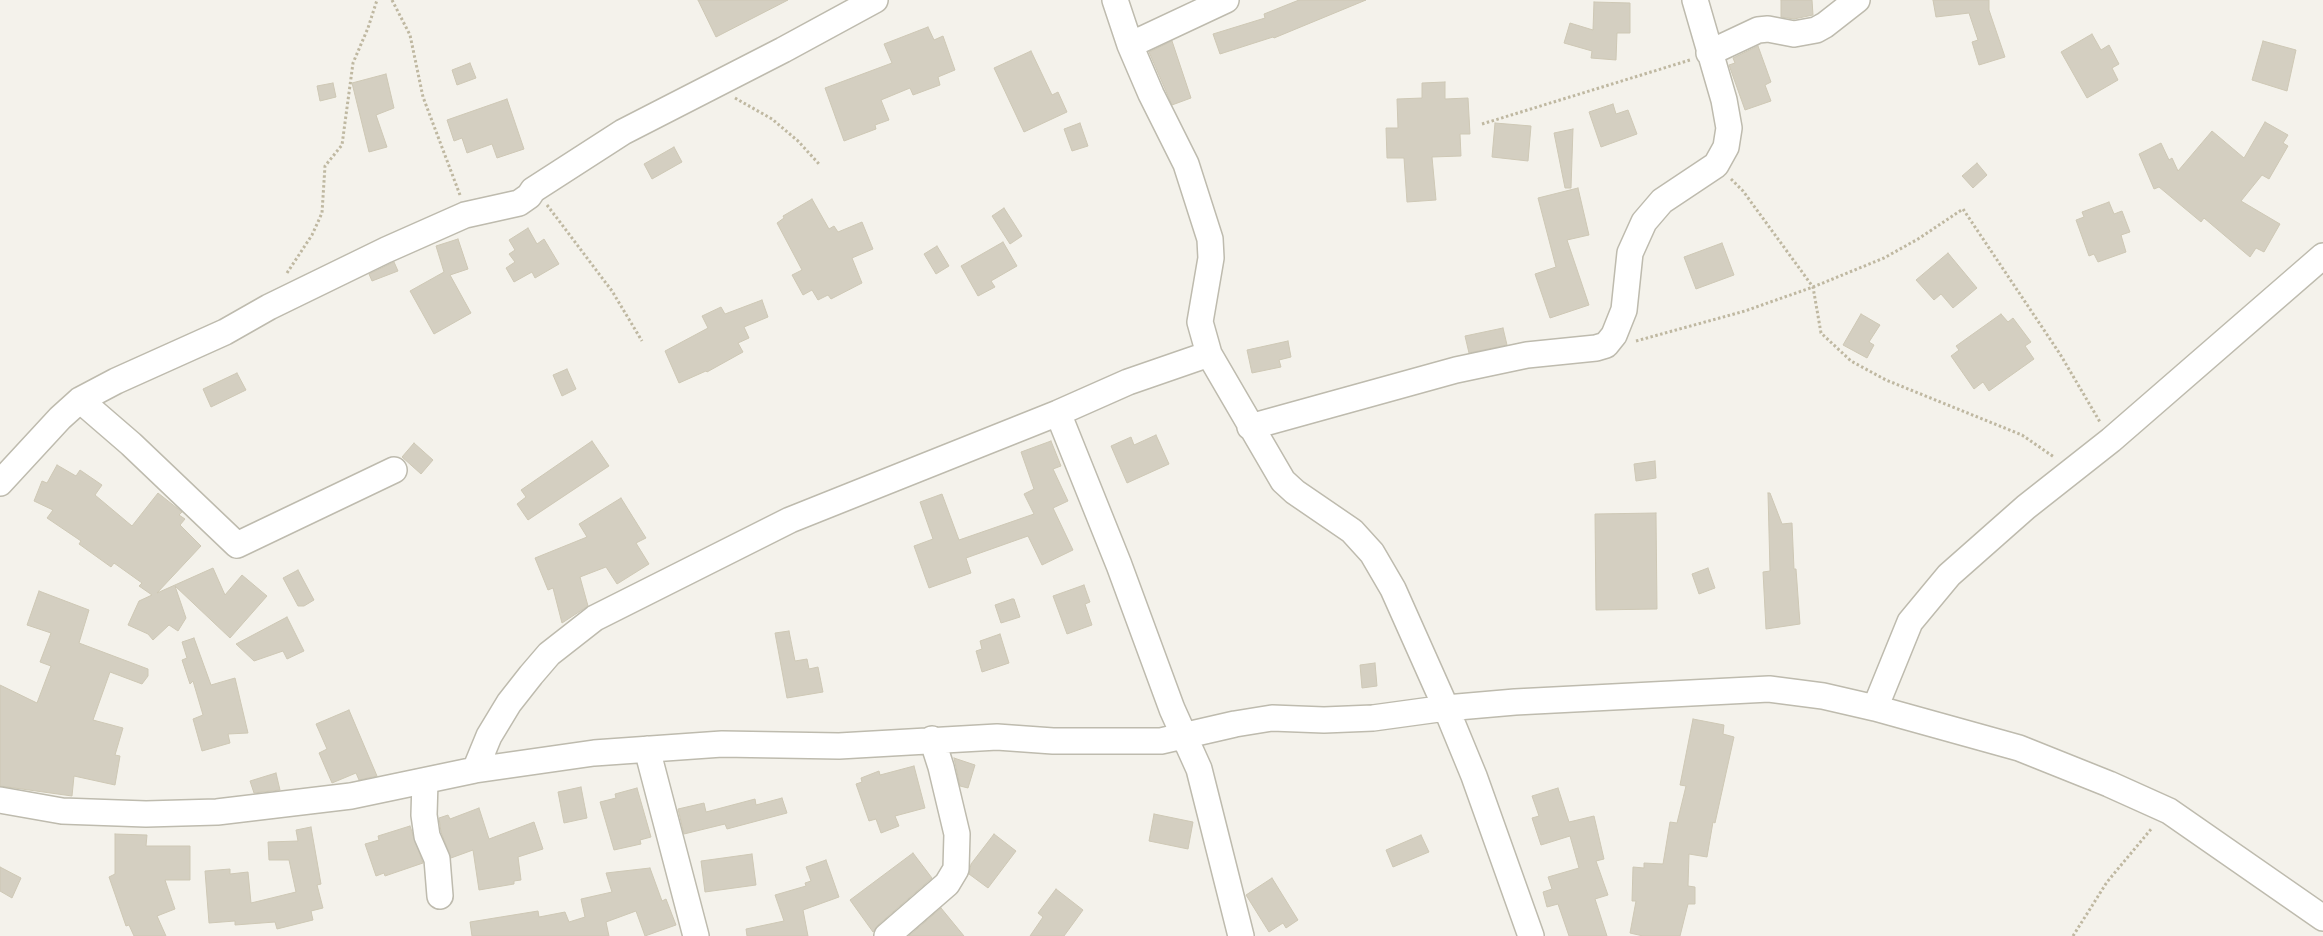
<!DOCTYPE html>
<style>
body{margin:0}
canvas{display:block;background:#f4f2eb}
</style>
<canvas width="2323" height="936"></canvas>
<script>
const context = document.querySelector('canvas').getContext('2d');
context.lineJoin = 'round';
function fillPath(path, color) { context.fillStyle = color; context.fill(path, 'evenodd'); }
const toPath = rows => new Path2D(rows.map(r => 'M' + r).join(''));
function stroke(path, color, width, dash) { context.strokeStyle = color; context.lineWidth = width; context.lineCap = dash ? 'butt' : 'round'; context.setLineDash(dash || []); context.stroke(path); }
const building = toPath([
 [698,0,788,0,716,37,698,0],
 [1299,0,1366,0,1274,38,1273,37,1220,54,1213,34,1265,18,1264,14,1299,0],
 [1781,0,1812,0,1813,15,1794,19,1781,17,1781,0],
 [1933,0,1989,0,1989,10,2005,57,1979,65,1972,42,1978,40,1969,13,1936,17,1933,0],
 [1594,2,1630,3,1630,33,1617,33,1616,60,1591,58,1592,51,1564,43,1570,23,1593,30,1594,2],
 [928,27,934,40,943,36,955,70,938,77,940,85,913,95,910,88,881,100,889,120,875,125,876,129,844,141,825,88,892,63,884,44,928,27],
 [2092,34,2101,50,2109,45,2119,64,2112,68,2118,80,2087,98,2061,52,2092,34],
 [1172,41,1191,98,1172,105,1149,52,1172,41],
 [2263,41,2296,50,2287,91,2252,80,2263,41],
 [1758,46,1771,82,1765,85,1771,101,1745,110,1729,65,1735,63,1733,58,1758,46],
 [1031,51,1052,95,1058,92,1067,112,1024,132,994,68,1031,51],
 [470,63,476,78,457,85,452,70,470,63],
 [386,74,394,108,376,115,387,147,369,152,352,83,386,74],
 [1445,82,1445,99,1468,98,1470,134,1460,134,1461,156,1432,157,1436,200,1407,202,1404,158,1387,158,1386,128,1398,128,1397,99,1422,98,1422,83,1445,82],
 [333,83,336,97,320,101,317,86,333,83],
 [507,99,524,149,497,158,492,144,467,153,462,138,454,141,447,120,507,99],
 [1613,104,1616,114,1628,110,1637,134,1601,147,1589,112,1613,104],
 [2265,122,2288,135,2283,143,2288,146,2269,179,2262,175,2241,201,2280,224,2264,252,2256,248,2250,257,2204,218,2201,222,2159,187,2154,189,2139,154,2161,143,2169,160,2172,158,2178,171,2212,131,2244,158,2265,122],
 [1080,123,1088,146,1072,151,1064,129,1080,123],
 [1495,123,1531,126,1528,161,1492,157,1495,123],
 [1573,129,1571,188,1565,188,1554,133,1573,129],
 [674,147,682,162,652,179,644,164,674,147],
 [1977,163,1987,175,1973,188,1962,176,1977,163],
 [1578,188,1589,235,1567,240,1589,305,1550,318,1535,274,1556,267,1538,198,1578,188],
 [812,199,829,229,834,226,838,232,862,222,873,249,852,258,862,283,831,299,828,295,818,300,812,290,803,295,792,275,802,270,777,223,784,218,783,216,812,199],
 [2109,202,2114,214,2122,211,2130,232,2121,235,2126,252,2098,262,2094,254,2089,256,2076,220,2084,217,2082,212,2109,202],
 [1004,208,1022,236,1010,244,992,216,1004,208],
 [528,228,537,244,544,239,559,264,535,278,532,272,514,282,506,268,515,262,509,254,515,250,509,240,528,228],
 [458,239,468,269,450,275,471,313,434,334,410,291,444,272,436,246,458,239],
 [1003,242,1017,266,991,281,995,287,978,296,961,266,1003,242],
 [1722,243,1734,275,1696,289,1684,257,1722,243],
 [937,246,949,266,936,274,924,254,937,246],
 [1948,253,1977,288,1953,308,1941,294,1934,300,1916,280,1948,253],
 [394,262,398,271,372,281,369,274,394,262],
 [762,300,768,317,744,327,749,338,738,343,743,352,707,372,706,371,679,383,665,351,708,328,702,316,721,307,725,314,762,300],
 [1861,314,1880,325,1869,342,1874,345,1867,358,1843,345,1861,314],
 [2001,314,2008,322,2013,318,2031,342,2025,346,2034,359,1989,391,1983,382,1974,389,1951,356,1959,350,1956,346,2001,314],
 [1503,328,1507,345,1469,353,1465,336,1503,328],
 [1288,341,1291,357,1279,360,1281,367,1252,373,1247,350,1288,341],
 [567,369,576,389,562,396,553,375,567,369],
 [237,373,246,390,211,407,203,389,237,373],
 [1156,435,1169,464,1127,483,1111,446,1131,437,1134,445,1156,435],
 [592,441,609,466,528,520,517,504,526,497,521,490,592,441],
 [1051,441,1061,466,1053,469,1068,501,1053,508,1073,550,1042,565,1028,536,966,558,971,573,929,588,914,546,933,539,920,502,942,494,959,540,1034,514,1024,494,1034,489,1021,452,1051,441],
 [414,443,433,460,421,474,402,457,414,443],
 [1655,461,1656,478,1636,481,1634,464,1655,461],
 [57,465,76,476,80,470,102,485,95,495,132,526,158,493,182,512,179,515,185,519,180,525,201,546,157,593,213,568,225,595,242,575,267,596,230,638,175,586,186,618,178,631,169,625,153,640,148,634,128,625,139,601,152,595,139,586,142,583,114,563,111,567,79,544,81,541,47,518,53,510,34,501,42,481,47,483,57,465],
 [1768,493,1770,493,1782,524,1792,523,1794,569,1796,569,1800,624,1766,629,1763,572,1770,571,1768,493],
 [621,498,646,538,636,543,649,564,617,584,606,567,580,577,588,606,562,623,553,588,548,590,535,558,587,537,579,524,621,498],
 [1656,513,1657,609,1596,610,1595,514,1656,513],
 [1708,568,1715,588,1699,594,1692,574,1708,568],
 [298,570,314,600,304,606,298,606,283,578,298,570],
 [1084,585,1090,602,1085,604,1092,625,1067,634,1053,596,1084,585],
 [39,591,89,610,79,643,148,669,148,676,142,684,110,672,93,720,123,728,115,755,120,756,115,785,74,776,72,796,0,786,0,685,37,703,51,666,40,662,51,633,27,625,39,591],
 [1012,599,1014,599,1020,617,1001,623,995,605,1012,599],
 [287,617,304,651,287,659,283,651,254,661,236,644,287,617],
 [789,631,795,661,807,659,809,669,818,667,823,692,787,698,775,633,789,631],
 [1000,634,1009,663,982,672,976,651,982,649,980,641,1000,634],
 [194,638,211,685,235,678,248,733,228,734,230,743,202,751,193,719,203,715,193,681,190,684,182,660,187,658,182,642,194,638],
 [1375,663,1377,686,1362,688,1360,665,1375,663],
 [349,710,377,776,359,780,356,773,332,783,319,753,327,749,316,724,349,710],
 [1693,719,1724,725,1723,734,1734,737,1715,823,1713,822,1707,857,1689,854,1688,886,1695,887,1695,904,1688,904,1680,936,1643,936,1630,933,1636,901,1632,901,1633,867,1644,868,1644,863,1663,864,1670,822,1677,823,1686,786,1680,785,1693,719],
 [954,758,975,765,968,788,960,786,954,758],
 [914,766,925,808,895,816,899,826,881,833,876,819,869,821,856,784,862,782,861,778,879,771,880,775,914,766],
 [276,773,280,790,254,793,250,781,276,773],
 [581,787,587,818,564,823,558,792,581,787],
 [637,788,651,837,640,840,641,844,614,850,600,802,616,798,615,794,637,788],
 [1558,788,1569,822,1594,816,1604,859,1596,861,1608,895,1595,899,1607,936,1569,936,1558,904,1547,907,1543,892,1552,889,1548,877,1579,868,1570,836,1541,845,1532,818,1539,816,1532,796,1558,788],
 [782,798,787,813,727,829,725,824,684,834,678,809,704,803,706,812,755,799,756,805,782,798],
 [479,808,489,839,534,822,543,849,518,857,521,880,514,881,514,884,479,890,473,850,451,858,441,832,439,818,448,815,450,819,479,808],
 [1154,814,1193,822,1188,849,1149,841,1154,814],
 [410,826,423,863,385,876,384,873,376,876,365,844,379,840,378,836,410,826],
 [311,827,321,884,317,885,323,908,311,911,313,920,277,929,275,922,235,925,235,921,209,923,205,871,230,869,230,874,248,872,251,903,296,892,289,860,269,860,268,842,298,841,296,830,311,827],
 [115,834,147,835,146,846,190,846,190,880,165,880,175,909,157,916,166,936,134,936,129,925,126,926,109,877,115,874,115,834],
 [994,834,1016,851,988,888,969,874,971,864,994,834],
 [1421,835,1429,852,1393,867,1386,850,1421,835],
 [913,853,932,878,878,925,873,932,850,900,913,853],
 [752,854,756,885,705,892,701,861,752,854],
 [826,860,839,897,803,910,808,936,747,936,746,929,784,921,775,895,806,886,805,883,811,881,806,867,826,860],
 [0,867,21,878,12,898,0,891,0,867],
 [650,868,662,901,666,899,676,925,645,936,636,911,606,922,609,936,472,936,470,922,538,911,539,917,565,912,569,922,585,917,581,899,612,892,606,873,650,868],
 [1272,878,1298,920,1286,928,1283,923,1269,932,1246,895,1272,878],
 [1056,889,1083,910,1064,936,1030,936,1043,917,1038,913,1056,889],
 [941,908,964,936,909,936,941,908]
]);
fillPath(building, '#d4cfc1');
stroke(building, '#cec8b5', 1);
const minor = toPath([
 [1115,0,1130,45,1151,94,1186,164,1210,239,1211,258,1200,322,1209,354,1283,481,1295,492,1352,531,1372,553,1393,589,1446,708,1474,776,1531,936],
 [1130,45,1226,0],
 [1709,53,1758,30,1768,29,1794,34,1816,30,1825,25,1857,0],
 [80,400,131,444,237,545,394,470],
 [1058,413,1119,565,1172,709,1199,769,1241,936],
 [1250,427,1456,370,1527,355,1596,348,1606,345,1614,335,1624,310,1630,253,1644,222,1662,201,1716,165,1726,147,1729,128,1724,100,1695,0],
 [0,483,60,418,80,400,116,381,225,332,269,307,386,250,465,215,519,203,529,196,533,190,623,132,783,50,875,0],
 [1875,708,1910,622,1949,575,2026,507,2111,440,2323,256],
 [647,749,696,936],
 [475,770,489,736,509,703,531,675,549,654,595,618,790,520,1058,413,1128,382,1209,354],
 [425,781,424,815,427,836,437,859,440,896],
 [0,800,62,811,146,814,217,812,351,796,475,770,594,753,722,744,839,746,997,737,1053,741,1161,741,1235,724,1272,718,1324,720,1373,718,1446,708,1515,702,1769,689,1823,696,1875,708,2019,748,2109,784,2169,811,2323,918],
 [887,936,947,884,956,869,957,834,941,767,932,739]
]);
stroke(minor, '#bebbae', 28);
stroke(toPath([
 [392,0,410,35,423,97,460,195],
 [735,98,772,119,798,141,819,164],
 [1482,124,1690,60],
 [1731,179,1743,191,1813,287,1821,333,1851,361,1886,380,2022,435,2054,457],
 [547,205,612,291,642,341],
 [287,273,312,235,322,213,325,166,342,145,353,63,368,28,377,0],
 [1636,341,1745,311,1813,287,1884,258,1918,239,1963,209,2060,354,2100,422],
 [2073,936,2107,882,2152,828]
]), '#bfb8a1', 3, [2.5, 2.5]);
stroke(minor, '#fff', 25);
</script>
